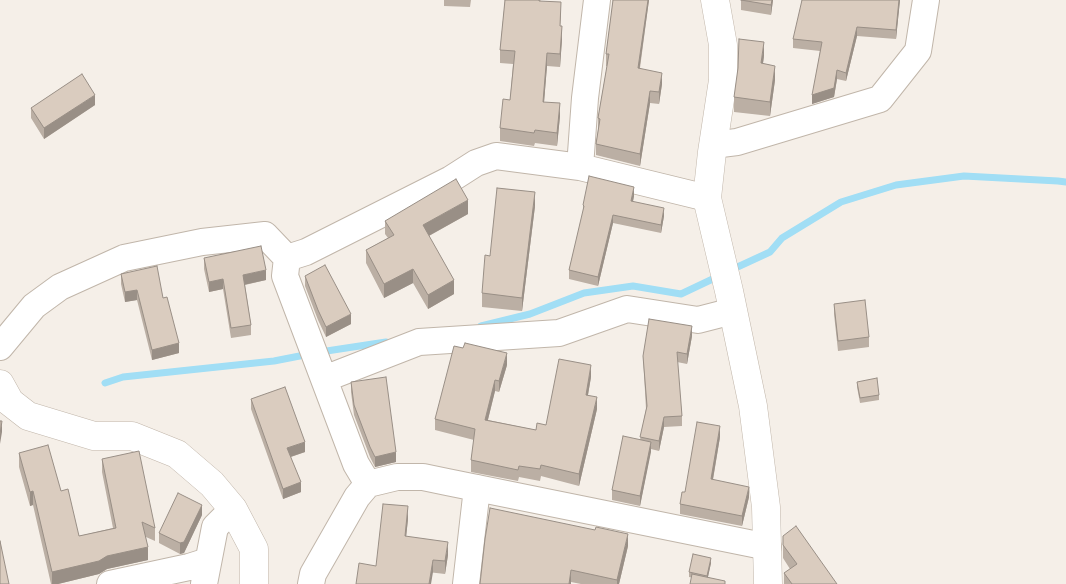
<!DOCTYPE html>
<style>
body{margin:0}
canvas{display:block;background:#f5efe8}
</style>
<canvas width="1066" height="584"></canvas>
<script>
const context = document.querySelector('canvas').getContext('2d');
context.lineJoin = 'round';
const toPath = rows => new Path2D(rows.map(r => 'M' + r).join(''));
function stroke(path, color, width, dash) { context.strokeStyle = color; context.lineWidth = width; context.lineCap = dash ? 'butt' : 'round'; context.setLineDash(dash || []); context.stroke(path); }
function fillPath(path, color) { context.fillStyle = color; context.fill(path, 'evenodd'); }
stroke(toPath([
 [731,270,770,252,782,238,841,202,896,185,964,176,1058,181,1066,182],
 [481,326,530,314,584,293,633,286,681,294,719,276],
 [105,383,123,377,274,361,320,352,386,342]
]), '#a1def5', 7);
const minor = toPath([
 [713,145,737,142,880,99,918,51,926,0],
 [580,167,585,98,597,0],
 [287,258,306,252,451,179,476,163,496,156,580,167,707,198],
 [287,258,285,276,356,464,368,484],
 [0,347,34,306,60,287,124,258,202,242,265,235,287,258],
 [324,379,419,342,559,333,627,309,698,320,733,311],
 [110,584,189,567,208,561],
 [204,584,215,527,233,509],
 [311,584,313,574,357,497,368,484,397,477,423,477,447,482,768,547],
 [466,584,477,488]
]);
const tertiary = toPath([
 [715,0,723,45,723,80,712,152,707,198,729,291,753,406,766,507,768,584],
 [0,384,10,402,28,416,94,436,132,436,177,454,212,484,233,509,254,549,254,584]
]);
stroke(minor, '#c1b6aa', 28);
stroke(tertiary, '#c1b6aa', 29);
stroke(minor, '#fff', 26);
stroke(tertiary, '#fff', 28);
fillPath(toPath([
 [444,0,471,0,470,7,444,6],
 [505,0,541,0,540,1,561,16,560,26,562,39,560,67,547,66,544,102,560,116,557,146,535,143,534,146,500,141,500,128,510,100,513,64,500,63,500,50],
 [613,0,649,0,640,68,662,84,659,104,650,103,640,166,596,155,596,144,598,130,598,118,607,66,606,66,606,54],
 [741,0,773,0,771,15,741,10],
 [900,0,896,39,857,36,846,81,837,79,834,97,812,104,820,51,793,48,793,39],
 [764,56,763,63,775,80,770,116,734,112,734,97],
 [95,105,44,139,31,118,31,108],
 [634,196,633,202,664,216,661,233,613,223,598,286,569,279,569,270,583,213,583,205],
 [535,206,522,311,482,307,482,293,490,256],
 [468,214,429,236,454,294,428,309,413,283,384,298,366,263,366,250,388,238,385,234,385,221],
 [204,258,266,280,245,285,251,325,251,335,231,338,223,289,209,292,204,269],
 [121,274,163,298,179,353,152,360,137,300,125,302,121,284],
 [305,276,351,324,326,337,318,320,305,286],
 [834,304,869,337,869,347,838,351,834,314],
 [692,336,687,364,677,362,682,416,682,426,664,427,659,451,651,449,640,506,612,500,612,490,640,440,646,409,643,356],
 [507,365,499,392,495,391,488,420,536,430,546,425,591,377,588,395,597,409,579,486,541,476,540,481,519,477,518,481,471,472,471,460,474,440,435,430,435,419],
 [351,382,396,462,375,467,370,457,354,415,351,392],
 [857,382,879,395,879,400,860,403,857,387],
 [251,399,305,452,291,457,301,492,283,499,251,409],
 [720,437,713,480,749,497,742,526,680,514,680,504,685,492],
 [19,453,61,491,79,536,113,528,102,472,102,459,155,528,155,541,146,537,148,560,107,569,99,574,58,584,51,584,33,505,30,506,19,467],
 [202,515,184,553,180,554,159,543,159,533],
 [408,519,406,536,448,555,445,574,376,566],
 [783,536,837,584,784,584,784,573,790,569,783,558],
 [628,546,619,584,581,584,571,582,571,584,480,584],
 [711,563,708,577,725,584,689,577,689,572]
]), '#bbafa4');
fillPath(toPath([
 [648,0,649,0,638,79,638,68],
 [772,0,773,0,771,15,771,5],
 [899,0,900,0,896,39,896,30],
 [562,26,562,39,560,67,560,54],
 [857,27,857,36,846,81,846,73],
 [764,42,764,56,761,77,761,63],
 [547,53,547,66,543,115,543,102],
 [775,66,775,80,770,116,770,102],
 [837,70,837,79,834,97,812,104,812,95],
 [662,73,662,84,659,104,659,92],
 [650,91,650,103,640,166,640,154],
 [95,95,95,105,44,139,44,128],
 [560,103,560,116,557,146,557,133],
 [634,187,634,196,631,210,631,201],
 [535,192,535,206,522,311,522,298],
 [468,200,468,214,423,239,423,225],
 [664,208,664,216,661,233,661,225],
 [613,215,613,223,598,286,598,277],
 [413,269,413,283,384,298,384,284],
 [266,270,266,280,243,285,243,275],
 [223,279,223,289,209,292,209,282],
 [454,280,454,294,428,309,428,295],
 [137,290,137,300,125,302,125,292],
 [351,314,351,324,326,337,326,327],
 [692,326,692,336,687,364,687,354],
 [179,343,179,353,152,360,152,350],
 [507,353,507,365,499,392,499,381],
 [591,365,591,377,586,406,586,395],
 [495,380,495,391,485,431,485,420],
 [597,397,597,409,579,486,579,474],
 [664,417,664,427,659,451,659,441],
 [2,421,2,432,0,444,0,434],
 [720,426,720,437,711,490,711,479],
 [305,442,305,452,287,458,287,448],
 [651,442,651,452,640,506,640,496],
 [396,452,396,462,375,467,375,457],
 [301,482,301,492,283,499,283,489],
 [749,487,749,497,742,526,742,516],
 [33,491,33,505,30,506,30,492],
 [202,505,202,515,184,553,180,554,180,543],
 [408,506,408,519,405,548,405,536],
 [628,534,628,546,619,584,617,584,617,580],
 [448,542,448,555,445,574,445,561],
 [148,547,148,560,107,569,99,574,58,584,52,584,52,572,107,556],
 [711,558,711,563,707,581,707,576],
 [433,560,433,572,431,584,429,584],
 [571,570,571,584,569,584]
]), '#998f86');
const building = toPath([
 [505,0,539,0,539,1,561,2,560,26,562,26,560,54,547,53,543,102,560,103,557,133,535,130,534,133,500,128,503,99,510,100,515,51,500,50,505,0],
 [613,0,648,0,638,68,662,73,659,92,650,91,640,154,596,144,600,119,598,118,609,54,606,54,613,0],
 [741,0,772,0,771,5,741,0],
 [802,0,899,0,896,30,857,27,846,73,837,70,834,88,812,95,822,42,793,39,802,0],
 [739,39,764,42,761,63,775,66,770,102,734,97,738,68,739,39],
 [82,74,95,95,44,128,31,108,82,74],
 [589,176,634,187,631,201,664,208,661,225,613,215,598,277,569,270,584,206,583,205,589,176],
 [456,179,468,200,423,225,454,280,428,295,413,269,384,284,366,250,394,235,385,221,456,179],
 [497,188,535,192,522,298,482,293,485,255,490,256,497,188],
 [261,246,266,270,243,275,251,325,231,328,223,279,209,282,204,258,261,246],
 [325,265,351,314,326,327,318,310,305,276,325,265],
 [157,266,163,298,167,297,179,343,152,350,137,290,125,292,121,274,157,266],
 [865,300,869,337,838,341,834,304,865,300],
 [649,319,692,326,687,354,677,352,682,416,664,417,659,441,640,437,647,406,643,356,649,319],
 [465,343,507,353,499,381,495,380,485,420,536,430,537,423,546,425,559,359,591,365,586,395,597,397,579,474,541,465,540,469,519,466,518,470,471,460,475,429,435,419,454,346,463,348,465,343],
 [386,377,396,452,375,457,370,447,354,405,351,382,386,377],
 [877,378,879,395,860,398,857,382,877,378],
 [285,387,305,442,287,448,301,482,283,489,251,399,285,387],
 [0,421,2,421,0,434,0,421],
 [697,422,720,426,711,479,749,487,742,516,680,504,682,492,685,492,697,422],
 [623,436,651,442,640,496,612,490,623,436],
 [48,445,61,491,68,489,79,536,116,528,102,459,139,451,155,528,142,522,148,547,107,556,99,561,52,572,33,491,30,492,19,453,48,445],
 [178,493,202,505,184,542,180,543,159,533,178,493],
 [383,504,408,506,405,536,448,542,445,561,433,560,429,584,356,584,359,563,376,566,383,504],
 [490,508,595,530,596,527,628,534,617,580,571,570,569,584,480,584,485,539,490,508],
 [796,526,837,584,792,584,784,573,797,564,783,545,783,536,796,526],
 [0,541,9,584,0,584,0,541],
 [693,554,711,558,707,576,689,572,693,554],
 [692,574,725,581,725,584,690,584,692,574]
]);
fillPath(building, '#daccbf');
stroke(building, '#998f86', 1);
</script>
